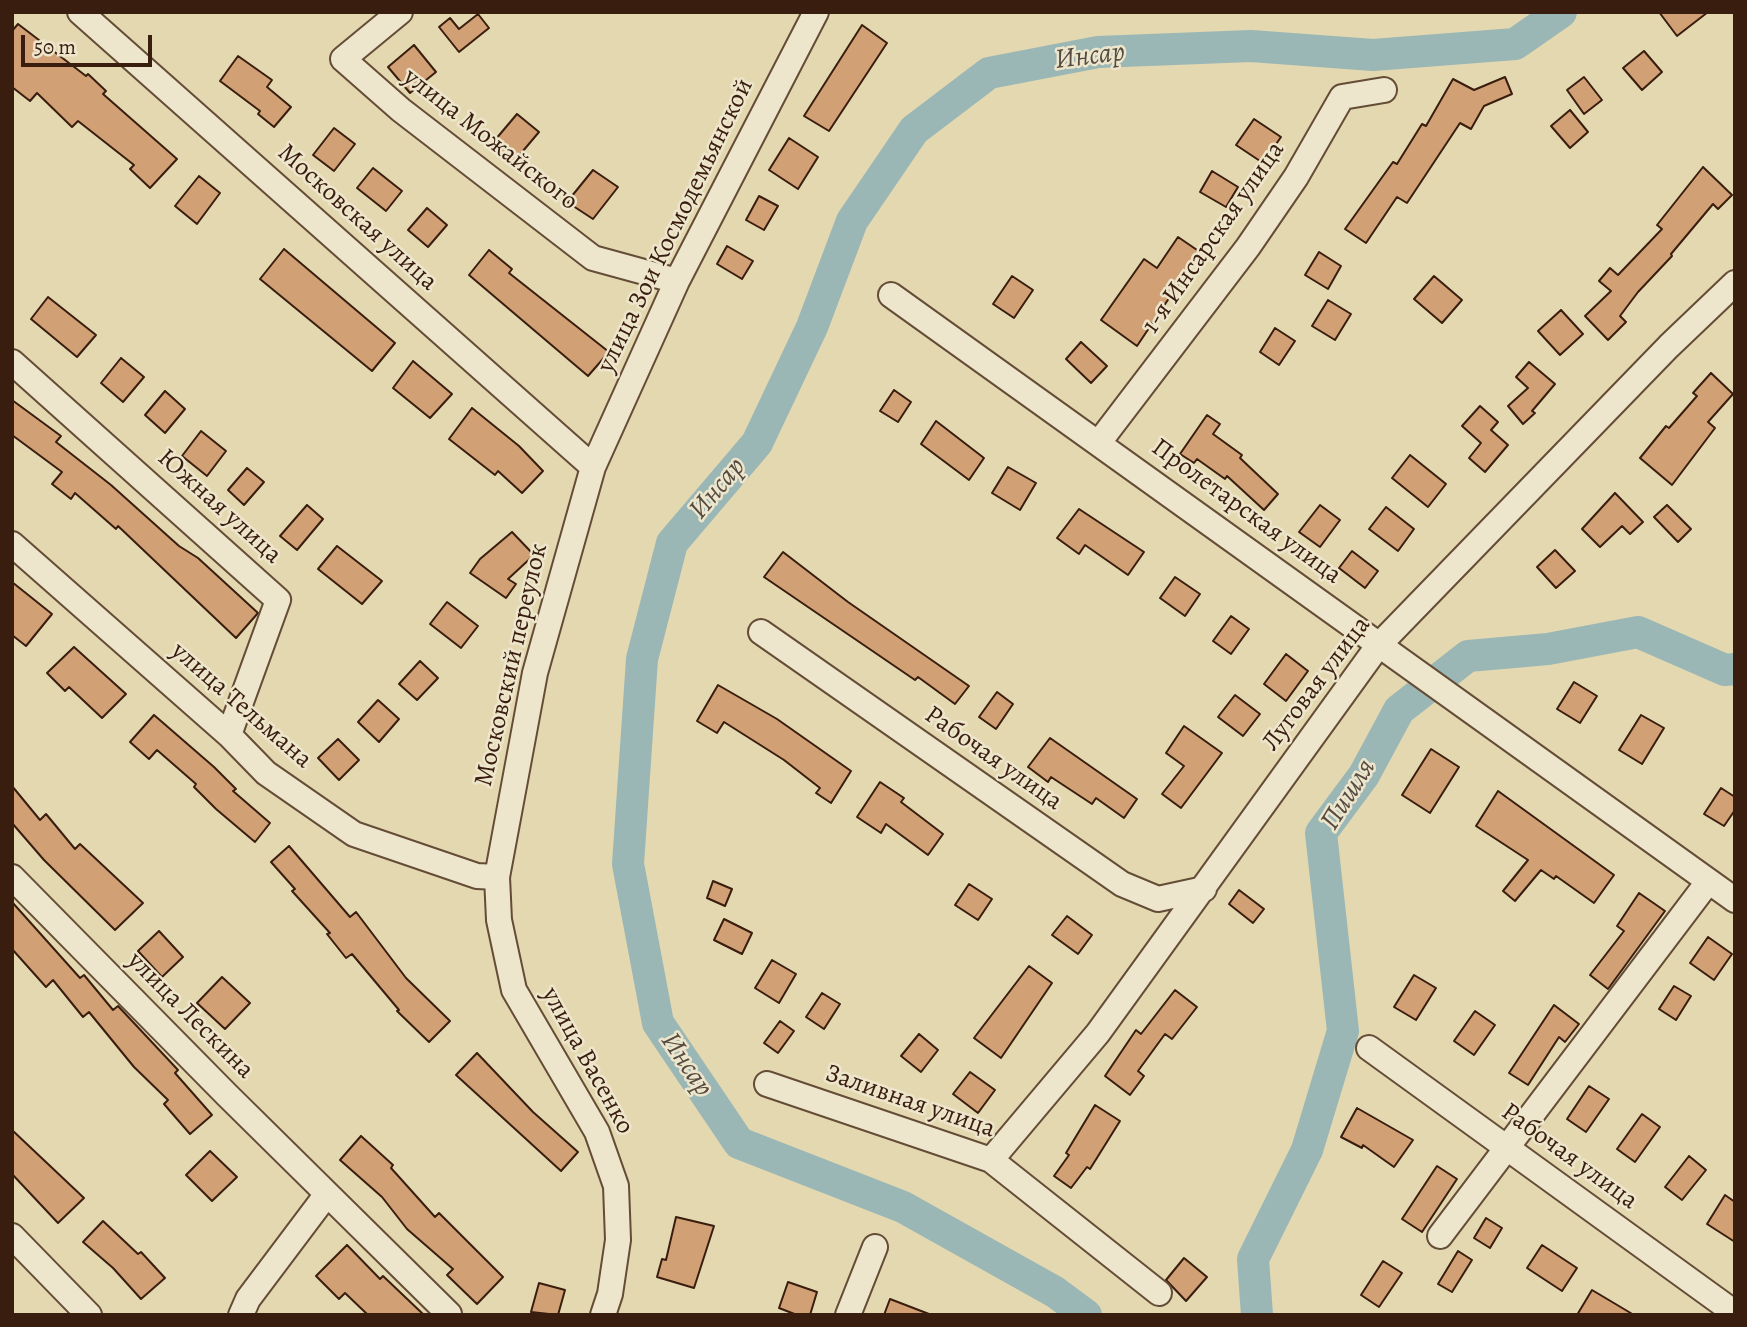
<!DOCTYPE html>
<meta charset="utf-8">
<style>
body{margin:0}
#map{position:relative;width:1747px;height:1327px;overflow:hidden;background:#e4d8b0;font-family:Alegreya,serif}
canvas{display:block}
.frame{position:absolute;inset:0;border:14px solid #391d0e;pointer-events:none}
.scale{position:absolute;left:21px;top:35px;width:131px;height:32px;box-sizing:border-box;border:4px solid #391d0e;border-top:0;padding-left:9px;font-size:21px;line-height:24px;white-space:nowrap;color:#391d0e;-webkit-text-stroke:5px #ede6cc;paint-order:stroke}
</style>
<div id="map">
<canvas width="1747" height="1327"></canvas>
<div class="frame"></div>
<div class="scale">50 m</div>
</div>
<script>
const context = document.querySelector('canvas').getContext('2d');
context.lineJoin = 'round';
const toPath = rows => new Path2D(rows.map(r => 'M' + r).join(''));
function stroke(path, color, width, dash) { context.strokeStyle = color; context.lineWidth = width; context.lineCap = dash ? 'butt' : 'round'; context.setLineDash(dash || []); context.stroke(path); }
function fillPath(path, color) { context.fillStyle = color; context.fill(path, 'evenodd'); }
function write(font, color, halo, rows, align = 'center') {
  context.font = font + ' Alegreya,serif'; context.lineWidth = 5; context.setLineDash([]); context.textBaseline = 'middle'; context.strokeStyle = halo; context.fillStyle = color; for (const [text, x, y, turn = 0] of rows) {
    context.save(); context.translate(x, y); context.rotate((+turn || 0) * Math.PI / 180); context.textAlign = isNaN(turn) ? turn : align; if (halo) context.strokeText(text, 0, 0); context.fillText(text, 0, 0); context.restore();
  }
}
stroke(toPath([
 [1086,1315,1055,1292,903,1207,739,1143,658,1023,628,864,642,659,672,543,757,443,812,327,852,221,914,130,989,73,1098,52,1251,46,1373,55,1515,44,1561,12],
 [1257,1315,1253,1259,1307,1150,1343,1031,1321,833,1364,775,1399,710,1468,656,1548,649,1638,632,1725,670,1735,669]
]), '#9ab7b6', 32);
const building = toPath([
 [1659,12,1708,12,1677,36,1659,12],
 [478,14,489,28,459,52,439,27,450,18,459,29,478,14],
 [18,24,86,76,88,74,106,91,103,94,177,159,150,188,130,169,134,165,78,121,72,127,37,93,30,101,12,87,12,31,18,24],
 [862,25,887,43,829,131,804,116,862,25],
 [414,45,436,72,410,93,388,67,414,45],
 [1644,51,1662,72,1642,90,1623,68,1644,51],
 [238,56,272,80,267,87,291,107,274,127,258,114,260,111,220,81,238,56],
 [1505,77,1512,94,1484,106,1471,129,1460,123,1407,203,1397,197,1366,243,1345,229,1393,162,1397,164,1422,124,1426,126,1453,79,1474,90,1505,77],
 [1584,77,1602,100,1584,114,1567,90,1584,77],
 [1570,110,1588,132,1570,148,1551,126,1570,110],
 [517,114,539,132,512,164,490,146,517,114],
 [1254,119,1281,137,1263,163,1236,145,1254,119],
 [334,128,355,144,334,171,313,155,334,128],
 [789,138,818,157,798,189,769,170,789,138],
 [1703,167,1732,195,1718,209,1713,204,1671,254,1672,256,1638,292,1620,316,1626,322,1608,340,1585,316,1611,291,1599,281,1610,268,1618,275,1662,229,1657,225,1703,167],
 [373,168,402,191,386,211,357,188,373,168],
 [593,170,618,187,593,219,567,202,593,170],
 [1212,171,1238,187,1226,207,1200,192,1212,171],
 [199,176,220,193,197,224,175,206,199,176],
 [759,196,778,206,764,230,746,220,759,196],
 [427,208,447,225,428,247,408,230,427,208],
 [1178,237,1200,252,1137,346,1101,320,1144,259,1157,268,1178,237],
 [727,246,753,261,742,279,717,264,727,246],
 [284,249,395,343,372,371,260,279,284,249],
 [489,250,512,269,509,273,609,352,588,376,469,275,489,250],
 [1319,252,1341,266,1328,289,1305,275,1319,252],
 [1012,276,1033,290,1014,318,993,304,1012,276],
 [1434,276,1462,300,1442,323,1414,299,1434,276],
 [48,297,96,335,77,357,31,319,48,297],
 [1328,300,1351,314,1335,340,1312,326,1328,300],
 [1561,310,1583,334,1560,355,1538,331,1561,310],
 [1275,328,1295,341,1279,365,1260,352,1275,328],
 [1081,342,1107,366,1091,383,1066,359,1081,342],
 [121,358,144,377,123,402,101,383,121,358],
 [413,361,452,394,430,418,393,388,413,361],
 [1529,362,1555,384,1532,411,1535,413,1523,424,1508,406,1528,388,1516,377,1529,362],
 [1711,373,1733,394,1708,422,1715,428,1672,485,1640,458,1666,426,1669,428,1697,396,1693,393,1711,373],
 [894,390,911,402,898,422,880,411,894,390],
 [165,391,185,409,165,433,145,415,165,391],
 [12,400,61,436,56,442,111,485,179,546,198,558,258,613,236,638,118,526,116,529,75,493,71,499,52,484,62,472,12,435,12,400],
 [1480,406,1498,422,1491,430,1508,445,1485,472,1469,458,1481,443,1462,426,1480,406],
 [472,408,519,446,543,471,522,493,498,471,495,475,449,439,472,408],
 [1207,415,1220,424,1213,434,1242,455,1240,458,1278,494,1264,510,1227,476,1225,479,1197,459,1194,463,1180,454,1207,415],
 [936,421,984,458,969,480,921,444,936,421],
 [201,431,226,451,207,476,182,456,201,431],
 [1410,455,1446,484,1428,507,1392,478,1410,455],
 [1008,467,1036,483,1020,510,992,493,1008,467],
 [247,468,264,482,244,505,228,490,247,468],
 [1615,493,1643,522,1630,534,1622,526,1600,547,1582,529,1615,493],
 [307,505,323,519,297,550,280,536,307,505],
 [1320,505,1340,520,1320,547,1299,532,1320,505],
 [1667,505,1691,529,1678,542,1654,517,1667,505],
 [1386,507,1414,529,1398,551,1369,529,1386,507],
 [1079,509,1144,552,1128,575,1085,545,1079,554,1057,538,1079,509],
 [512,532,534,555,508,579,516,584,506,598,470,573,480,559,512,532],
 [337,546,382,581,362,604,318,569,337,546],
 [1555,550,1575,571,1556,588,1537,567,1555,550],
 [1352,551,1378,571,1365,588,1339,568,1352,551],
 [783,552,848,602,969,686,955,704,918,677,915,680,764,577,783,552],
 [1175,577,1200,594,1185,616,1160,598,1175,577],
 [12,582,52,614,26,646,12,635,12,582],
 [447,602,478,626,461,648,430,624,447,602],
 [1231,616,1249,629,1231,654,1213,641,1231,616],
 [74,647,126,694,102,718,69,687,65,691,47,673,74,647],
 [1286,654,1308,671,1286,701,1264,684,1286,654],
 [420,661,438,678,417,700,399,684,420,661],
 [1574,682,1597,696,1580,723,1557,709,1574,682],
 [718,685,777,719,851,771,831,803,816,793,820,788,784,760,724,722,717,733,697,721,718,685],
 [997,692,1013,704,996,729,979,717,997,692],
 [1235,695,1260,714,1243,736,1218,717,1235,695],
 [378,700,399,719,379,742,358,722,378,700],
 [154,715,214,767,236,789,233,791,270,823,255,842,216,809,194,787,196,784,157,750,149,759,130,742,154,715],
 [1641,715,1664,728,1642,764,1619,750,1641,715],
 [1184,726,1222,753,1181,808,1162,794,1184,766,1166,753,1184,726],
 [1050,738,1137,799,1124,818,1096,798,1092,804,1051,777,1048,782,1028,767,1050,738],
 [338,739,359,760,339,780,318,758,338,739],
 [1431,749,1459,767,1430,813,1402,795,1431,749],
 [880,782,904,798,901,802,943,834,928,855,886,824,881,833,857,817,880,782],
 [12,786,40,820,46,814,75,849,80,844,143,903,115,930,44,860,12,823,12,786],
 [1721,788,1735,797,1735,810,1724,826,1704,814,1721,788],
 [1498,791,1614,875,1594,903,1556,876,1554,879,1541,870,1515,901,1503,891,1528,860,1476,826,1498,791],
 [289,846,350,917,356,912,406,978,450,1021,429,1042,397,1011,399,1010,352,954,346,958,327,934,330,933,292,891,295,889,271,862,289,846],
 [713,881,732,889,725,906,707,898,713,881],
 [969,884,992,899,978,920,955,905,969,884],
 [1239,890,1264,909,1253,923,1229,904,1239,890],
 [1639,893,1665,911,1608,989,1590,975,1624,931,1617,926,1639,893],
 [12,902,80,978,84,975,113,1010,118,1006,178,1070,175,1073,212,1115,190,1134,164,1104,168,1100,134,1067,89,1012,83,1017,53,980,46,987,12,949,12,902],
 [1067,916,1092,935,1078,954,1052,935,1067,916],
 [724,919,752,933,742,954,714,940,724,919],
 [159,931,183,957,162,977,138,951,159,931],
 [1708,937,1732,954,1714,980,1690,963,1708,937],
 [772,960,796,974,779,1003,755,988,772,960],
 [1029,966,1052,983,1001,1058,974,1038,1029,966],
 [1414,975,1436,988,1416,1020,1394,1007,1414,975],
 [222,977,250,1003,225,1029,197,1003,222,977],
 [1674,986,1691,996,1676,1020,1659,1009,1674,986],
 [1175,990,1197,1007,1172,1039,1165,1034,1138,1071,1144,1076,1130,1095,1105,1076,1136,1030,1141,1034,1175,990],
 [822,993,840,1004,824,1029,806,1017,822,993],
 [1554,1005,1579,1024,1565,1042,1559,1037,1528,1085,1509,1073,1554,1005],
 [1475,1011,1495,1025,1474,1055,1454,1041,1475,1011],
 [780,1021,794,1031,778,1053,764,1043,780,1021],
 [919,1034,938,1050,921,1072,901,1056,919,1034],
 [477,1053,533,1112,578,1152,561,1171,456,1075,477,1053],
 [970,1072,995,1090,978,1113,953,1094,970,1072],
 [1589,1086,1609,1099,1586,1132,1567,1119,1589,1086],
 [1095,1105,1120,1121,1090,1169,1087,1167,1071,1188,1054,1176,1069,1155,1066,1153,1095,1105],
 [1357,1108,1413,1140,1394,1167,1363,1145,1362,1148,1341,1137,1357,1108],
 [1642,1114,1660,1127,1635,1162,1617,1149,1642,1114],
 [12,1130,84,1198,58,1223,12,1174,12,1130],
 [361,1136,393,1165,391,1168,435,1217,439,1213,503,1277,477,1304,447,1275,453,1269,407,1229,382,1197,340,1160,361,1136],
 [210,1151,237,1177,212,1201,186,1175,210,1151],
 [1689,1156,1706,1170,1682,1200,1665,1187,1689,1156],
 [1437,1166,1457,1179,1422,1232,1402,1219,1437,1166],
 [1725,1195,1735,1202,1735,1242,1707,1224,1725,1195],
 [676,1217,714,1226,694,1288,657,1277,662,1259,666,1260,676,1217],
 [1486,1218,1502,1228,1490,1248,1474,1238,1486,1218],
 [103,1221,138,1254,141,1252,165,1278,141,1299,113,1268,83,1242,103,1221],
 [347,1245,380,1279,383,1276,424,1315,368,1315,345,1293,339,1299,316,1276,347,1245],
 [1542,1245,1577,1268,1562,1291,1527,1268,1542,1245],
 [1458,1251,1472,1260,1452,1292,1438,1284,1458,1251],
 [1184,1258,1207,1277,1186,1301,1166,1280,1184,1258],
 [1383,1261,1402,1273,1379,1307,1361,1295,1383,1261],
 [788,1282,817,1292,810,1315,797,1315,779,1308,788,1282],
 [539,1283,565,1290,558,1315,531,1312,539,1283],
 [1592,1290,1634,1315,1577,1315,1592,1290],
 [890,1299,929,1314,929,1315,884,1315,890,1299]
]);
fillPath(building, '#d2a075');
stroke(building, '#391d0e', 2);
const minor = toPath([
 [80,12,593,467],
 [400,12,343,59,401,110,593,258,677,281],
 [891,295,1735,900],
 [12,362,278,600,229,735],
 [1100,441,1248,247,1296,177,1342,97,1384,90],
 [12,544,229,735,266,773,354,834,477,876,497,877],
 [761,632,1122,884,1158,899,1204,889],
 [12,877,227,1095,449,1314],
 [1369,1048,1735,1313],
 [767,1084,991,1160,1159,1293],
 [991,1160,1098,1033,1378,646,1669,346,1735,283],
 [12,1236,89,1315],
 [1440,1236,1708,882],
 [241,1315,248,1299,327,1194],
 [603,1315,610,1294,618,1240,616,1186,597,1132,514,990,499,920,497,877,535,673,593,467,677,281,816,12],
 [848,1315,875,1247]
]);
stroke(minor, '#644c36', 28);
stroke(minor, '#ede6cc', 24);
write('26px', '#391d0e', '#ede6cc', [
 ["улица Можайского",490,140,38],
 ["Московская улица",357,218,42],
 ["улица Зои Космодемьянской",676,226,-64],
 ["1-я Инсарская улица",1214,238,-55],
 ["Южная улица",219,507,42],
 ["Пролетарская улица",1246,512,36],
 ["Московский переулок",512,665,-77],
 ["Луговая улица",1317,684,-53],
 ["улица Тельмана",241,706,41],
 ["Рабочая улица",993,759,35],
 ["улица Лескина",190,1016,45],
 ["улица Васенко",587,1061,61],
 ["Заливная улица",910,1102,19],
 ["Рабочая улица",1569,1157,36]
]);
write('italic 28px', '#564b40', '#ede6cc', [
 ["Инсар",1090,57,-7],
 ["Инсар",718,489,-50],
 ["Пишля",1349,795,-58],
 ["Инсар",686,1065,56]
]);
</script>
